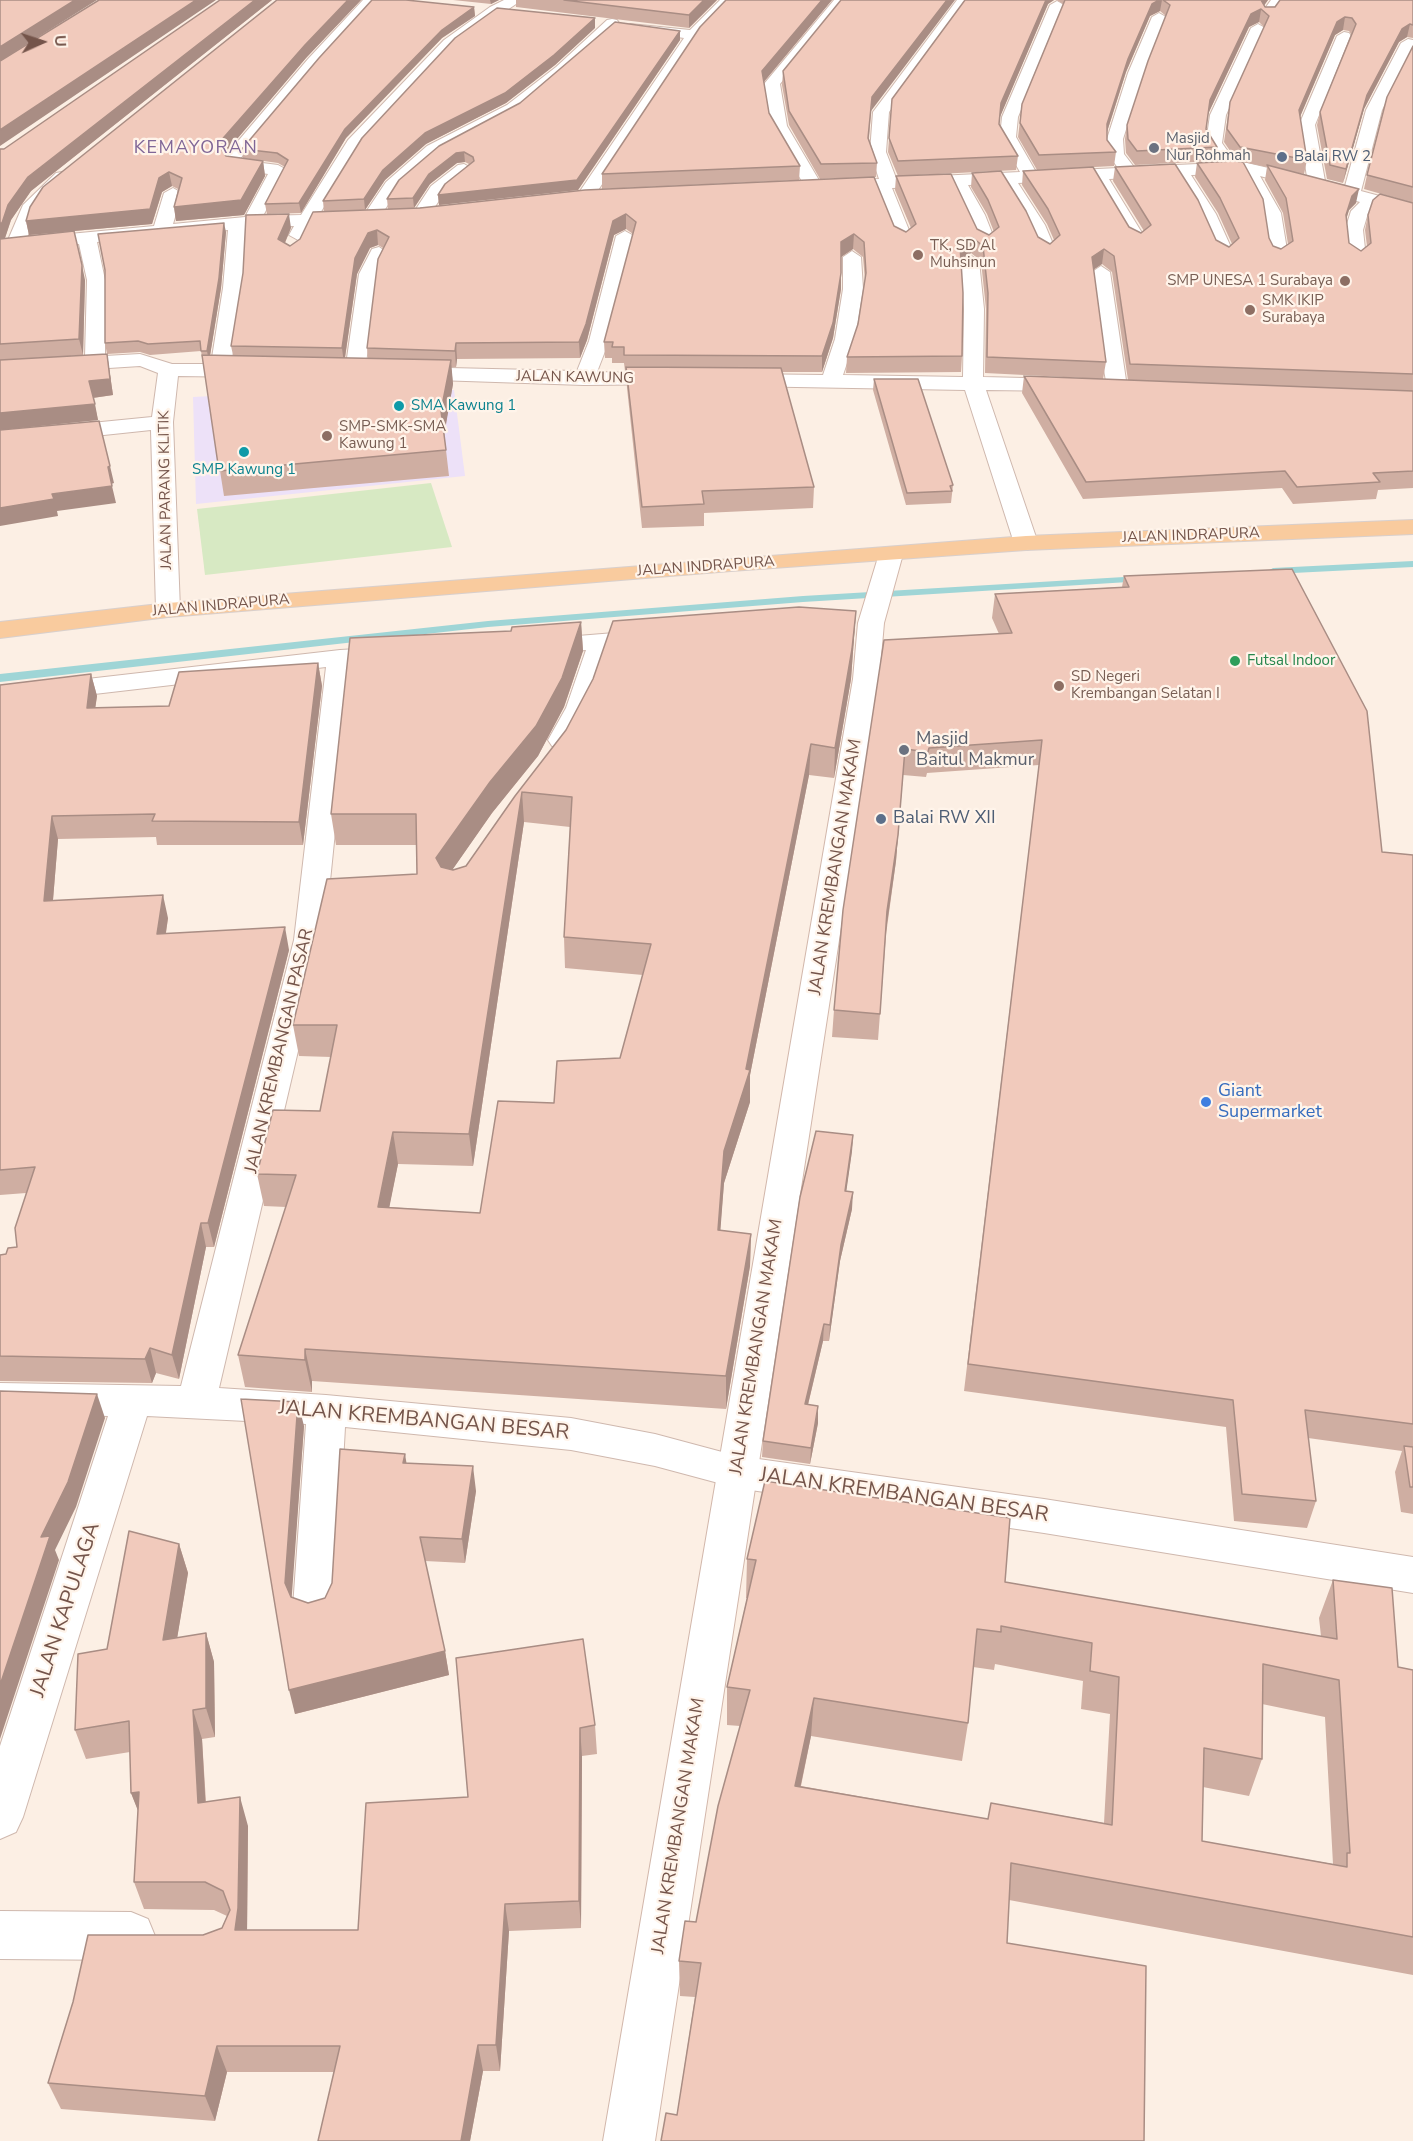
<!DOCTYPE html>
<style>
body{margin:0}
#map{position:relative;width:1413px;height:2141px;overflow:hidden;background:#fcefe4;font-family:"Nunito Sans",sans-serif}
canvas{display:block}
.north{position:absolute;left:12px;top:12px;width:60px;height:60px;-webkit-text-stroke:4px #fff4ea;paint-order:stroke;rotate:87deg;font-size:16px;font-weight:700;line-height:24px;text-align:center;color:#74544a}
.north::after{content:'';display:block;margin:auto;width:21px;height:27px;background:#74544a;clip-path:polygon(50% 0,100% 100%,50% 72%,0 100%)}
</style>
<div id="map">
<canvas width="1413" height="2141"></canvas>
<div class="north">U</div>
</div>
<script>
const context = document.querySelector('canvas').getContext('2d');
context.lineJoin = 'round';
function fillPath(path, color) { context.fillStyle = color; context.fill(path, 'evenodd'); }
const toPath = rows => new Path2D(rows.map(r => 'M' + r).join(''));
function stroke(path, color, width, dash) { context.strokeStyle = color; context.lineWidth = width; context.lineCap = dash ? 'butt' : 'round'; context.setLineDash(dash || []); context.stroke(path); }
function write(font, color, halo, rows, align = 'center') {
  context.font = font + ' "Nunito Sans",sans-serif'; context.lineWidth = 4.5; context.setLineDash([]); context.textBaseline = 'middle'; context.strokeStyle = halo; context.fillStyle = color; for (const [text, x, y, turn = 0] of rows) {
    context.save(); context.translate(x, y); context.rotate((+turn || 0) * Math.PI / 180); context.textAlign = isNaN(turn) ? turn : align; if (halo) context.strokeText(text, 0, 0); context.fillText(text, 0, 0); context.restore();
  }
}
fillPath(toPath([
 [360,388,454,390,465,476,196,504,193,397]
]), '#ede1f8');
fillPath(toPath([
 [431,483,452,547,205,575,197,509]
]), '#d7e9c3');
fillPath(toPath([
 [1413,561,1413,567,1273,574,1268,571,1273,568,1413,561],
 [1141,576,1145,577,1145,581,803,602,488,627,0,682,0,674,488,621,803,596,1141,576]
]), '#9fd5d6');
const street = toPath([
 [363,0,378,0,318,65,239,160,278,165,287,170,263,216,301,215,348,140,444,40,490,7,504,0,522,0,454,46,361,146,319,215,353,214,362,219,359,223,313,226,304,239,298,240,289,235,294,226,246,228,243,288,231,365,248,365,255,367,258,371,255,375,248,377,178,376,173,422,180,610,177,615,168,617,159,615,156,610,151,430,0,446,0,432,152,417,158,373,140,366,0,375,0,363,85,357,87,280,79,244,0,252,0,240,8,240,23,205,56,173,62,172,71,177,37,211,27,238,154,226,164,193,173,188,182,193,173,224,245,217,268,174,228,168,222,160,308,59,363,0],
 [228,230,223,288,211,364,172,364,140,354,105,356,105,280,97,242,228,230],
 [720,0,735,0,698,38,591,201,579,201,576,197,684,38,630,30,628,27,630,24,690,30,720,0],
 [834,0,848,0,780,84,787,126,823,187,814,192,805,187,771,126,764,84,834,0],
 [957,0,971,0,889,112,886,152,896,178,1020,172,1000,137,1002,117,1050,5,1057,1,1064,5,1018,117,1016,137,1036,172,1118,168,1108,154,1107,139,1128,73,1152,17,1159,13,1166,17,1144,73,1123,139,1124,154,1134,167,1219,163,1206,143,1210,115,1251,28,1258,24,1265,28,1226,115,1222,143,1236,163,1247,163,1307,177,1299,125,1337,36,1344,32,1349,33,1351,36,1315,125,1325,181,1345,186,1366,110,1401,43,1408,39,1413,40,1413,48,1382,110,1361,191,1413,205,1413,216,1376,206,1368,213,1363,230,1366,258,1357,264,1350,262,1345,230,1351,211,1360,202,1260,176,1281,213,1288,256,1279,262,1272,260,1268,252,1263,213,1242,174,1191,175,1216,214,1234,254,1225,260,1216,254,1198,214,1174,176,1109,179,1147,241,1138,246,1129,241,1093,179,1018,183,1045,225,1056,251,1047,257,1038,251,1027,225,1001,184,968,185,985,215,996,243,987,248,978,243,967,215,951,186,892,188,913,240,904,245,898,244,875,189,833,191,824,186,833,181,879,179,870,152,873,112,957,0],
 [1271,0,1285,0,1273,17,1263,17,1261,14,1271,0],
 [612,19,617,20,619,23,617,26,566,73,519,111,439,154,398,189,377,222,365,222,362,218,386,182,427,146,507,105,556,67,607,20,612,19],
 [464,164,473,169,470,173,444,193,427,219,415,219,412,215,431,186,458,165,464,164],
 [625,231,634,236,609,341,597,372,671,374,678,376,681,380,678,384,584,385,407,379,400,377,397,373,400,369,407,367,577,371,589,341,616,236,625,231],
 [379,247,388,253,377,274,365,372,362,376,355,378,348,376,345,372,359,274,372,249,379,247],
 [852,251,861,257,863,289,855,339,843,375,963,377,964,309,961,261,970,255,979,261,984,309,983,377,1066,379,1073,381,1076,385,1073,389,1066,391,986,390,1038,543,1034,548,1026,550,1018,548,1014,543,965,390,740,386,733,384,730,380,733,376,740,374,823,375,835,339,843,289,843,257,852,251],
 [1101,266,1110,272,1127,387,1124,391,1117,393,1110,391,1107,387,1099,341,1097,303,1092,272,1101,266],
 [651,630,660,633,664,638,660,643,612,648,592,708,576,740,572,746,562,748,552,746,548,740,566,708,586,650,538,653,529,650,525,645,529,640,651,630],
 [393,647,402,650,406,655,402,660,352,665,324,940,219,1388,326,1395,571,1418,655,1434,737,1456,1044,1499,1413,1557,1413,1593,1044,1533,737,1488,655,1466,571,1450,345,1427,335,1607,329,1620,314,1625,299,1620,293,1607,306,1424,147,1416,23,1817,16,1832,0,1839,0,1746,108,1416,0,1413,0,1383,181,1386,294,940,326,667,0,705,0,689,340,650,393,647],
 [0,1911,131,1912,148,1919,155,1936,148,1953,131,1960,0,1959,0,1911]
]);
const secondary = toPath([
 [891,547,899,549,903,554,884,623,879,679,655,2141,603,2141,853,679,858,623,879,554,883,549,891,547]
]);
const primary = toPath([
 [1413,520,1413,534,1026,550,731,571,168,617,0,638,0,622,168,603,1026,536,1413,520]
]);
stroke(street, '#cfb8ae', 2);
stroke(secondary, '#d2b7ab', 2);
stroke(primary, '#d8cfcc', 2);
fillPath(street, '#fff');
fillPath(secondary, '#fff');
fillPath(primary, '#f9cb9e');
fillPath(toPath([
 [220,0,272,0,31,191,11,220,5,238,2,239,85,280,83,355,44,358,107,354,113,395,93,398,98,420,0,430,0,149,4,149],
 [277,0,361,0,306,58,224,154,226,156,263,161,265,176,244,215,176,221,174,207,178,189,172,186,162,192,152,224,29,235,26,221],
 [453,0,499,0,491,4],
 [516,0,717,0,689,28,516,7],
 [726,0,832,0,764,82,769,113,800,166,799,180,602,189,602,174],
 [965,0,1054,0,1048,4,1000,116,999,124,1018,156,1016,170,899,176,977,229,989,235,994,232,987,214,971,187,972,173,1038,237,1050,244,1054,240,1047,224,1022,185,1023,171,1141,233,1144,231,1113,181,1115,167,1216,240,1229,247,1232,244,1218,213,1195,177,1197,163,1242,162,1237,161,1224,142,1230,102,1264,27,1259,22,1249,27,1208,114,1206,129,1217,147,1215,161,1135,165,1126,153,1125,139,1127,125,1166,16,1160,11,1150,16,1126,72,1107,132,1107,140,1116,152,1114,166,1037,170,1018,137,1022,104,1063,4,1057,0,1268,0,1264,5,1265,7,1413,0,1413,38,1407,37,1399,42,1364,109,1343,183,1327,179,1317,125,1320,112,1351,34,1349,31,1343,30,1335,35,1300,116,1307,160,1304,174,1293,172,1356,203,1349,210,1346,219,1349,243,1361,251,1367,246,1365,230,1368,215,1413,203,1413,488,1378,490,1376,499,1293,504,1282,488,1083,499,1022,393,1024,376,1128,380,1112,272,1102,264,1093,270,1106,362,1103,379,985,373,986,309,981,261,971,253,961,260,962,356,961,372,846,373,847,357,858,324,865,281,863,257,853,249,841,257,841,289,833,338,822,372,782,372,814,487,813,508,704,513,704,526,642,528,627,388,626,371,625,371,624,363,612,363,612,358,605,358,604,342,633,234,626,229,614,235,587,340,580,358,457,359,456,367,451,367,453,384,444,433,449,476,224,496,201,351,150,355,140,352,107,354,105,343,226,232,221,288,210,355,233,355,231,346,291,228,285,243,290,246,388,209,387,199,399,180,680,31,680,40,578,190,439,205,438,195,469,164,465,162,457,163,430,184,414,208,873,177,820,179,789,125,782,85,783,71,871,111,869,139,877,163,876,177,874,177,894,226,906,232,911,228,895,190,896,176,898,176,888,152,892,99],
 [1243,162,1267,167,1265,180,1283,213,1288,244,1281,249,1273,246,1269,238],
 [378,245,383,248,367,348,368,358,345,358,357,274,370,248],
 [474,7,475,16,442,38,346,138,301,213,267,214,265,204,285,167,278,163,243,158,242,149],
 [595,28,555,65,506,103,426,144,385,180,365,210,324,212,323,201],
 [1413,46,1413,203,1364,189,1367,175],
 [874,379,953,485,951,503,906,505,873,390],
 [1124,576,1382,852,1413,855,1413,1514,1401,1512,1395,1472,1402,1451,1308,1438,1316,1501,1307,1528,1234,1521,1226,1427,964,1391,1039,765,927,773,926,777,903,775,896,861,886,935,878,1040,832,1037,834,1010,884,640,999,634,992,618,995,594,1122,587],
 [856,611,851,679,834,778,809,775,750,1075,750,1102,724,1183,720,1230,751,1234,750,1266,726,1409,312,1381,312,1392,245,1387,238,1355,286,1207,264,1206,257,1174,320,1111,331,1057,299,1056,293,1025,417,874,416,845,336,845,331,814,511,631,581,622,583,651,564,707,538,756,492,813,452,870,466,866,515,796],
 [524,822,570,827,564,937,565,968,643,975,620,1058,554,1103,480,1213,389,1207,398,1164,473,1166],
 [318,663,322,686,303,845,157,845,156,837,58,839,53,900,168,918,166,933,289,950,214,1247,206,1247,179,1379,156,1373,152,1383,0,1381,0,1255,6,1254,17,1247,26,1193,0,1195,0,685,91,674,97,696,95,708,169,706],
 [853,1135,852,1151,846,1191,852,1209,840,1261,829,1341,823,1341,808,1405,818,1423,810,1464,762,1457,763,1441],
 [241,1399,304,1426,291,1597,308,1603,325,1598,407,1463,476,1491,465,1563,425,1561,445,1651,449,1675,295,1714],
 [179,1544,188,1573,177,1638,206,1633,214,1662,215,1737,202,1739,206,1802,248,1826,247,1930,358,1930,468,1797,456,1658,595,1725,597,1754,582,1756,581,1928,509,1931,500,2071,483,2071,470,2141,318,2141,334,2072,227,2072,215,2121,61,2109,48,2083,203,1935,222,1928,227,1916,214,1910,144,1909,134,1882,138,1810,131,1793,130,1752,86,1759,75,1730,107,1649],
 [747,1559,1005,1582,1321,1636,1319,1618,1333,1580,1398,1667,1413,1670,1413,1975,1009,1900,677,2115,695,1997,680,1996,679,1961,696,1922,740,1726,727,1725,727,1687,747,1598,746,1598],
 [995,1664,1083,1681,1081,1709,1110,1714,1104,1823,991,1803,988,1819,801,1786,811,1736,962,1761,968,1723,973,1667,994,1670],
 [1262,1704,1325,1717,1333,1864,1202,1841,1203,1787,1249,1796,1262,1759]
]), '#cfaea2');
fillPath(toPath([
 [75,0,97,0,0,61,0,47],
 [196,0,216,0,0,146,0,130],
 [255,0,272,0,31,191,11,220,5,238,0,239,0,223,8,205,28,177],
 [348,0,361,0,306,58,220,159,218,144,305,45],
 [490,0,499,0,491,4],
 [704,0,717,0,689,28,689,15],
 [822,0,832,0,762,84,762,71],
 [947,0,955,0,871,111,868,152,872,97],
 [1046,0,1054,0,1048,4,1000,117,1001,103],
 [1159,0,1162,0,1160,11,1150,16,1126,72,1105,138,1107,124,1128,59,1152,4],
 [1261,0,1268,0,1261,10,1259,22,1249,27,1208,114,1210,100,1251,14],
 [474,7,475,16,442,38,346,138,301,213,299,203,345,129,442,30],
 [1345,17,1343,30,1335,35,1297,124,1299,110,1337,22],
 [595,18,595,28,555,65,506,103,426,144,385,180,365,210,364,199,383,170,425,133],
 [1410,24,1407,37,1399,42,1364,109,1343,183,1346,169,1367,95,1402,29],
 [680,31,680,40,578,190,439,205,438,195],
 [464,152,465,162,457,163,430,184,414,208,413,198,429,174,456,153],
 [263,161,265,176,244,215,176,221,174,207],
 [169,172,172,186,162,192,152,224,29,235,26,221,159,178],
 [1359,189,1356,203,1349,210,1343,230,1346,215,1352,196],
 [289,214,291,228,280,254,278,239],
 [626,214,626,229,614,235,587,340,580,358,579,342,613,221],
 [224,223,226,232,221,288,209,362,207,351],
 [377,230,378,245,370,248,357,274,344,364,342,348,355,258,368,233],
 [854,234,853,249,841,257,841,242],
 [973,238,971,253,959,261,960,246],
 [1104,249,1102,264,1090,272,1092,257],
 [82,265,85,280,83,355,79,339],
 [841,273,841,289,833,338,822,372,822,356],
 [456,343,457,359,456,367,455,351],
 [107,354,113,395,92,398,89,381],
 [451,360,453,384,444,436,441,411],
 [95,404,98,420,0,430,0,413],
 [110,466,114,483,111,484,108,467],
 [112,486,116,503,57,511,58,516,0,526,0,508,52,494],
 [856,611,851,679,834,778,835,748],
 [581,622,583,651,564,707,538,756,492,813,439,889,436,858,490,782],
 [318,663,322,686,303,845,299,822],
 [91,674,97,696,92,731,87,708],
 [811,744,809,775,750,1075,750,1102,724,1183,718,1262,718,1230,724,1151,746,1069],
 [905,749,896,861,885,938,887,911],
 [522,792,524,822,473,1166,469,1134],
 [52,816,58,839,51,924,44,901],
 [163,895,168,918,162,958,157,934],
 [285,927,289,950,214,1247,208,1223],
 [393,1132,398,1164,383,1239,378,1207],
 [853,1135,852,1151,844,1208,845,1191],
 [853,1192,852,1209,840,1261,829,1341,830,1325,841,1245],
 [201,1223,206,1247,179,1379,172,1355],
 [751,1234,750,1266,726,1409,726,1376],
 [824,1324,823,1341,804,1421,805,1404],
 [150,1348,156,1373,152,1383,145,1359],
 [305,1349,312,1381,312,1392,305,1360],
 [97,1394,105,1418,76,1507,55,1550,59,1560,0,1739,0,1685,41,1537],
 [298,1402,304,1426,291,1607,285,1583],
 [818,1406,818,1423,810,1464,811,1448],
 [405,1454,409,1478,403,1463],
 [473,1466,476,1491,465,1563,462,1539],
 [179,1544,188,1573,172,1669,163,1640],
 [206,1633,214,1662,215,1737,206,1708],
 [445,1651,449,1675,295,1714,289,1690],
 [814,1698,811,1736,793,1822,795,1786],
 [193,1710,202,1739,207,1831,198,1803],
 [580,1728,582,1756,581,1928,579,1901],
 [139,1792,142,1821,131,1793],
 [240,1797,248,1826,247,1936,235,1930],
 [505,1904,509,1931,500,2071,496,2045],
 [478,2045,483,2071,470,2141,461,2141],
 [217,2046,227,2072,215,2121,205,2096]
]), '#a98d84');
const building = toPath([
 [0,0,75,0,0,47,0,0],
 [99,0,196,0,0,130,0,61,99,0],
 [220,0,255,0,28,177,8,205,2,223,0,223,0,149,4,149,220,0],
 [277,0,348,0,305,45,218,144,226,156,263,161,241,200,174,207,182,178,169,172,159,178,150,209,26,221,30,207,43,187,277,0],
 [372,0,406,0,474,7,442,30,345,129,299,203,265,204,288,160,277,153,242,149,319,58,372,0],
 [564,0,704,0,689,15,564,0],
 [726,0,822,0,762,71,769,113,800,166,602,174,700,27,726,0],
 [841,0,947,0,872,97,868,138,877,163,821,164,789,111,783,71,841,0],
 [965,0,1046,0,1001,103,999,124,1018,156,898,161,889,138,892,99,965,0],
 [1065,0,1159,0,1152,4,1128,59,1107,124,1107,140,1116,152,1039,155,1020,123,1022,104,1065,0],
 [1163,0,1261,0,1265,7,1275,7,1280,0,1413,0,1413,25,1410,24,1402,29,1367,95,1346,169,1330,165,1320,112,1356,24,1352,18,1345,17,1337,22,1299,110,1307,160,1240,147,1227,129,1230,102,1269,16,1261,9,1251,14,1210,100,1206,129,1217,147,1137,151,1128,139,1127,125,1148,61,1170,5,1163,0],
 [497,8,595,18,554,55,505,93,425,133,383,170,364,199,323,201,362,138,455,38,497,8],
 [615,22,680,31,577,180,438,195,445,184,474,161,473,157,464,152,456,153,429,174,413,198,387,199,399,180,439,146,520,103,615,22],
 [1413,46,1413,187,1367,175,1387,97,1413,46],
 [1233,161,1243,162,1263,199,1269,238,1273,246,1281,249,1293,241,1286,198,1267,165,1359,189,1352,196,1346,215,1349,243,1361,251,1371,243,1368,215,1373,200,1380,194,1413,203,1413,374,1130,364,1114,256,1104,249,1092,257,1106,362,987,357,988,293,983,246,973,238,960,246,963,293,962,356,847,357,858,324,866,273,864,242,854,234,841,242,841,273,833,323,822,356,624,355,624,347,612,347,613,342,604,342,636,222,626,214,613,221,586,324,579,342,456,343,455,351,367,348,378,259,389,237,377,230,368,233,355,258,342,348,231,346,243,273,246,215,289,214,278,239,290,246,300,239,313,212,420,208,585,190,874,177,894,226,906,232,916,224,896,176,951,174,977,229,989,235,999,227,988,200,972,173,1001,171,1026,211,1038,237,1050,244,1060,235,1048,209,1023,171,1093,167,1129,227,1141,233,1151,225,1115,167,1175,164,1198,200,1216,240,1229,247,1239,238,1220,198,1197,163,1233,161],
 [224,223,219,278,207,351,201,351,200,341,148,344,138,341,105,343,105,270,98,234,224,223],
 [74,231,82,265,79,339,0,344,0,239,74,231],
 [107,354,110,379,89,381,95,404,0,413,0,360,107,354],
 [202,355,451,360,441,411,446,450,219,471,202,355],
 [626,367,781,368,814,487,702,491,704,504,642,507,626,367],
 [1024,376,1413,391,1413,471,1373,473,1380,482,1297,487,1285,471,1086,482,1024,376],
 [874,379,918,379,953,485,950,486,952,491,907,493,874,379],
 [99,421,110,466,108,467,112,486,52,494,54,499,0,508,0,430,99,421],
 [1292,569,1367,711,1382,852,1413,855,1413,1424,1305,1410,1316,1501,1242,1494,1233,1400,968,1364,1042,740,929,748,928,752,905,749,898,835,887,911,880,1014,834,1010,843,910,884,640,1012,633,995,594,1129,587,1124,576,1292,569],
 [799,607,856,611,852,649,835,748,811,744,746,1069,750,1070,724,1151,718,1230,751,1234,726,1376,305,1349,305,1360,238,1355,296,1175,257,1174,273,1110,320,1111,337,1025,293,1025,327,879,417,874,416,814,331,814,350,638,511,631,512,627,581,622,562,678,536,726,490,782,436,858,441,867,453,870,466,866,515,796,566,730,593,679,613,621,799,607],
 [522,792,572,797,564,937,651,944,620,1058,557,1061,554,1103,498,1101,480,1213,378,1207,393,1132,469,1134,522,792],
 [318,663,299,822,152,821,155,814,52,816,44,901,163,895,157,934,285,927,208,1223,201,1223,172,1355,150,1348,145,1359,0,1356,0,1255,6,1254,8,1248,17,1247,15,1228,35,1167,0,1170,0,685,91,674,87,708,169,706,179,672,318,663],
 [816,1131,853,1135,845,1191,853,1192,841,1245,830,1325,824,1324,805,1404,818,1406,811,1448,763,1441,800,1197,816,1131],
 [0,1391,97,1394,68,1482,41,1537,50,1536,0,1685,0,1391],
 [241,1399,298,1402,285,1583,291,1597,308,1603,325,1598,332,1583,340,1449,405,1454,403,1463,473,1466,462,1539,420,1537,445,1651,289,1690,241,1399],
 [1404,1446,1413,1447,1413,1487,1410,1487,1404,1446],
 [765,1481,1010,1518,1005,1582,1337,1639,1333,1580,1392,1588,1398,1667,1413,1670,1413,1937,1011,1863,1007,1943,1146,1966,1144,2141,661,2141,666,2113,677,2115,701,1963,679,1961,685,1921,696,1922,718,1806,750,1690,727,1687,756,1560,747,1559,765,1481],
 [1001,1626,1092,1643,1090,1671,1119,1677,1112,1825,991,1803,988,1819,795,1786,814,1698,968,1723,977,1629,1001,1632,1001,1626],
 [1263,1664,1339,1680,1350,1853,1347,1853,1347,1867,1202,1841,1204,1748,1262,1759,1263,1664],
 [129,1531,179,1544,163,1640,206,1633,206,1708,193,1710,198,1803,240,1797,238,1908,235,1930,358,1930,366,1803,468,1797,456,1658,583,1639,595,1725,580,1728,579,1901,505,1904,496,2045,478,2045,461,2141,318,2141,340,2046,217,2046,205,2096,48,2083,73,2002,88,1935,203,1935,222,1928,230,1910,223,1891,205,1882,134,1882,139,1792,131,1793,129,1721,75,1730,78,1654,107,1649,129,1531]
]);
fillPath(building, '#f1cabc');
stroke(building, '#a98d84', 1.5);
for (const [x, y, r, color] of [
 [1154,148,6,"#6b7280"],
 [1282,157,6,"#5c6f8a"],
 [918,255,6,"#8d6e63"],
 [1345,281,6,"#8d6e63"],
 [1250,310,6,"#8d6e63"],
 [399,406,6,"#0f9aa8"],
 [327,436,6,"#8d6e63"],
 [244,452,6,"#0f9aa8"],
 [1235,661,6,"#2e9e5b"],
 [1059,686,6,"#8d6e63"],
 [904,750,6,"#6b7280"],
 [881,819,6,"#5c6f8a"],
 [1206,1102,6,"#3f7fe0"]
]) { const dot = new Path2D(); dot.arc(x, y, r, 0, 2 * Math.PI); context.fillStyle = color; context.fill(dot); stroke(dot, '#fff4ea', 2); }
write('15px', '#5b616d', '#fff4ea', [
 ["Masjid",1166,139],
 ["Nur Rohmah",1166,156]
], 'left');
write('15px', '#4e5e75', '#fff4ea', [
 ["Balai RW 2",1294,157]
], 'left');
write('15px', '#785e54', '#fff4ea', [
 ["TK, SD Al",930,246],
 ["Muhsinun",930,263],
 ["SMP UNESA 1 Surabaya",1333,281,"right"],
 ["SMK IKIP",1262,301],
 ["Surabaya",1262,318],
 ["SMP-SMK-SMA",339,427],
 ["Kawung 1",339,444],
 ["SD Negeri",1071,677],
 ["Krembangan Selatan I",1071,694]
], 'left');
write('15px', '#74544a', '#fff4ea', [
 ["JALAN KAWUNG",575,378,1],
 ["JALAN PARANG KLITIK",166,490,-91],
 ["JALAN INDRAPURA",1191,536,-2],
 ["JALAN INDRAPURA",706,567,-4],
 ["JALAN INDRAPURA",221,606,-5]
]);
write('15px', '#0d838f', '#fff4ea', [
 ["SMA Kawung 1",411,406],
 ["SMP Kawung 1",244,470,"center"]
], 'left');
write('15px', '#27864d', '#fff4ea', [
 ["Futsal Indoor",1247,661]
], 'left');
context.letterSpacing = '1.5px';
write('18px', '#806697', '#fff4ea', [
 ["KEMAYORAN",196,149]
]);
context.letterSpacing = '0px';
write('18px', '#5b616d', '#fff4ea', [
 ["Masjid",916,740],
 ["Baitul Makmur",916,761]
], 'left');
write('18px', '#4e5e75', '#fff4ea', [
 ["Balai RW XII",893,819]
], 'left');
write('18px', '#74544a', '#fff4ea', [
 ["JALAN KREMBANGAN MAKAM",836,867,-81],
 ["JALAN KREMBANGAN PASAR",280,1051,-77],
 ["JALAN KREMBANGAN MAKAM",757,1347,-81],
 ["JALAN KREMBANGAN MAKAM",679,1826,-81]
]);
write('18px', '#366cbe', '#fff4ea', [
 ["Giant",1218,1092],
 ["Supermarket",1218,1113]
], 'left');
write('21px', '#74544a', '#fff4ea', [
 ["JALAN KREMBANGAN BESAR",424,1421,5],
 ["JALAN KREMBANGAN BESAR",904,1496,8],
 ["JALAN KAPULAGA",66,1610,-72]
]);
</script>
